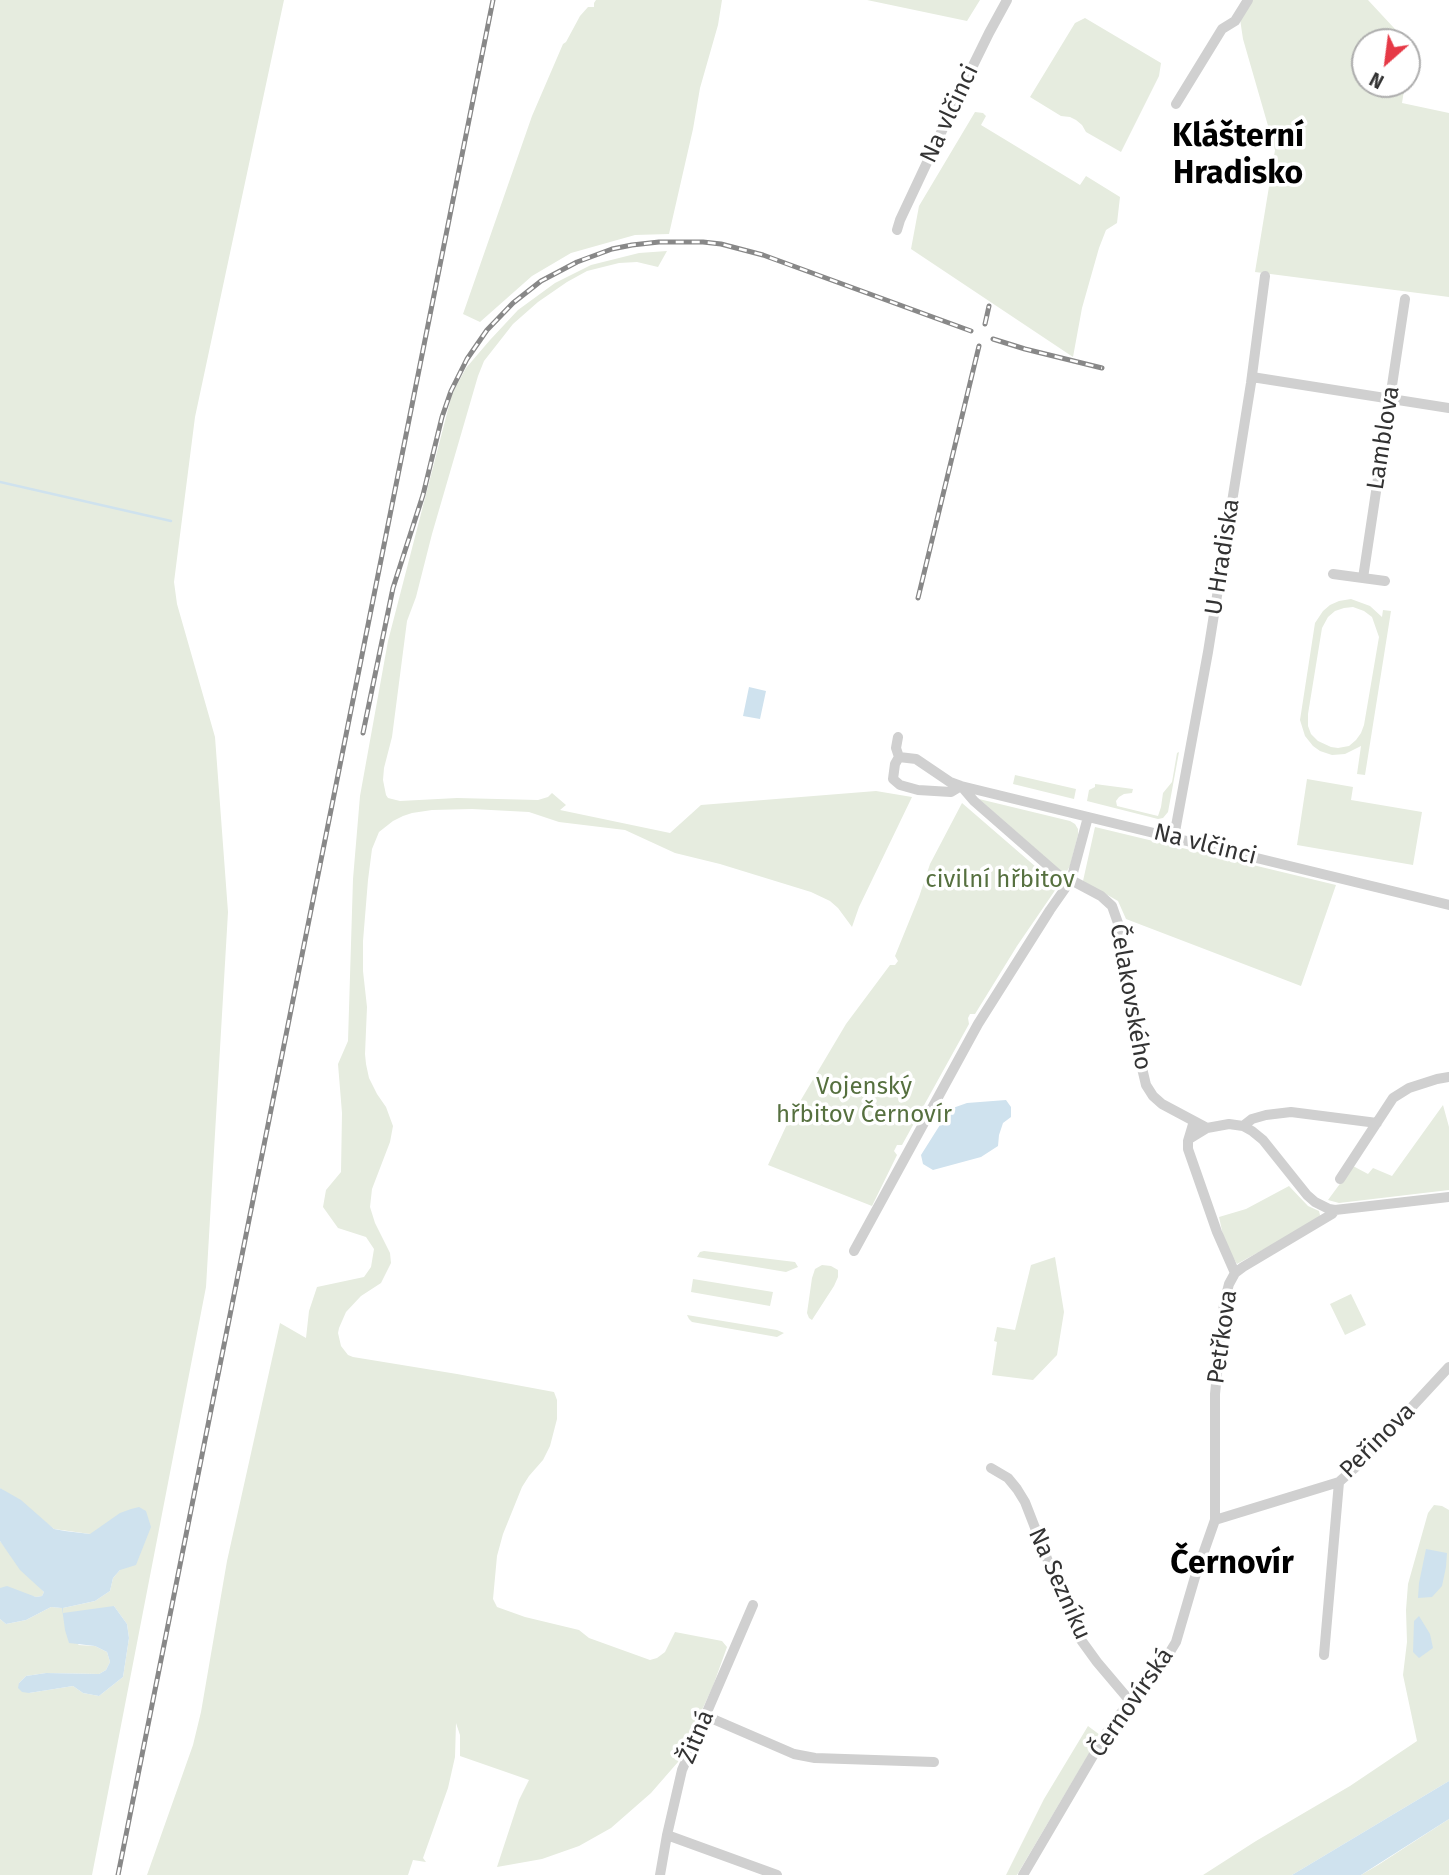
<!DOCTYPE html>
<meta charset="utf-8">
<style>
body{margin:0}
#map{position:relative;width:1449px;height:1875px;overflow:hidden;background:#fff;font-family:"Fira Sans",sans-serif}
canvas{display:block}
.north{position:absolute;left:1351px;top:28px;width:70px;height:70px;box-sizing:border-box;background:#fff;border:2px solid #adadad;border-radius:50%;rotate:208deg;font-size:19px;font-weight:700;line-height:28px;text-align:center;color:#333}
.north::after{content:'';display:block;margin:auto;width:24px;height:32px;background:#e63946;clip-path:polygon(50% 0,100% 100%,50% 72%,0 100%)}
</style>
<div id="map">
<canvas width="1449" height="1875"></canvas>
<div class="north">N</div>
</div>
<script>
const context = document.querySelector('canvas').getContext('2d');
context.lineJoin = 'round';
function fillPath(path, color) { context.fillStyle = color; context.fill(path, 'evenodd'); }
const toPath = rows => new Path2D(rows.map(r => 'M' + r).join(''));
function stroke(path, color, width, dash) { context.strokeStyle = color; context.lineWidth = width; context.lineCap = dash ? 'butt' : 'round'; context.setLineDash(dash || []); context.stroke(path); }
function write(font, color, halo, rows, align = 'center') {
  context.font = font + ' "Fira Sans",sans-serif'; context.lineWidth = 7; context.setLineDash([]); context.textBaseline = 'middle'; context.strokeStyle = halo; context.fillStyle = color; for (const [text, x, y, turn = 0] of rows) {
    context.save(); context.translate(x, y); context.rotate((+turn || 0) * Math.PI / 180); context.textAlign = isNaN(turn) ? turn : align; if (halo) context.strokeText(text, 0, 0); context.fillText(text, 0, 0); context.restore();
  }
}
fillPath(toPath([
 [0,0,284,0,195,417,174,582,177,604,215,737,228,912,206,1287,92,1875,0,1875,0,1619,6,1624,26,1620,51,1607,63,1608,95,1601,110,1591,113,1578,120,1570,90,1534,54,1529,0,1488],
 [114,1606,127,1624,129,1638,123,1677,99,1696,83,1693,73,1686,29,1693,19,1683,26,1676,46,1673,99,1674,106,1670,110,1662,107,1652,95,1646,78,1645],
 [596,0,722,0,718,25,700,88,693,129,669,234,635,235,571,253,532,276,480,322,463,314,532,116,563,44,566,42,580,16,588,7,594,7,594,3],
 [867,0,980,0,967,21],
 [1252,0,1368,0,1407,42,1365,42,1365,84,1405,84,1402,103,1449,113,1449,297,1255,272,1275,150,1243,39,1240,19],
 [1085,18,1161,63,1159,76,1121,152,1086,132,1082,125,1076,120,1070,117,1061,116,1030,97,1075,23],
 [975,112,983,113,986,116,981,125,1080,185,1086,176,1120,197,1117,223,1106,230,1099,248,1082,308,1073,357,911,249,919,206],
 [667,251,658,267,637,262,619,263,587,271,567,282,538,302,513,324,484,361,478,376,432,534,416,597,407,621,392,737,384,768,383,780,386,795,388,798,400,801,457,798,538,800,548,797,552,793,566,805,560,810,670,833,701,805,876,791,912,797,859,907,852,927,838,908,830,901,811,892,720,864,675,853,625,830,559,822,529,812,472,809,432,810,412,813,403,816,393,821,379,832,372,849,368,880,363,941,363,971,367,1007,365,1054,366,1064,369,1078,377,1094,386,1107,393,1126,390,1142,372,1189,370,1207,375,1223,390,1253,391,1263,381,1283,361,1296,346,1312,339,1328,338,1333,341,1346,348,1355,353,1357,457,1374,554,1392,557,1400,557,1419,550,1446,543,1460,529,1476,522,1487,503,1534,497,1556,493,1599,497,1607,525,1617,579,1630,589,1638,650,1660,657,1658,665,1652,675,1632,722,1641,727,1647,713,1686,678,1762,651,1793,611,1828,579,1846,542,1859,497,1867,519,1800,529,1780,460,1756,460,1735,456,1723,455,1757,448,1788,423,1858,426,1862,413,1860,408,1875,147,1875,193,1745,201,1712,227,1561,280,1323,306,1338,309,1311,317,1287,364,1277,371,1267,374,1249,366,1237,338,1228,323,1207,326,1190,341,1172,342,1113,338,1064,348,1041,353,879,360,796,388,641,452,394,466,368,490,340,518,310,555,283,591,265,639,253],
 [1351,599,1370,606,1382,617,1383,610,1391,611,1365,775,1357,774,1361,746,1345,754,1332,755,1320,751,1313,746,1305,736,1300,720,1315,623,1323,611,1330,605,1339,601],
 [1353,607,1364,611,1372,617,1379,637,1364,725,1361,733,1356,740,1349,746,1338,748,1331,747,1318,741,1311,734,1308,726,1308,714,1322,628,1328,617,1335,611,1344,608],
 [1179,752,1168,812,1163,818,1158,819,1087,801,1089,790,1095,787,1095,784,1133,789,1132,793,1124,794,1119,797,1116,801,1117,806,1158,816,1161,807,1163,793,1172,782,1177,753],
 [1015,775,1076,789,1074,799,1013,784],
 [1307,779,1353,787,1351,800,1422,812,1413,865,1297,845],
 [979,799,1070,821,1075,824,1078,829,1078,835,1070,866,1067,871,1061,871],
 [962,803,1058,886,1017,946,975,1014,970,1014,968,1018,969,1024,902,1145,897,1145,894,1151,897,1155,872,1206,768,1165,789,1120,846,1024,890,965,895,965,898,961,895,956,919,897,930,864],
 [1095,827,1336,885,1301,986,1126,919,1118,901,1083,881],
 [1443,1105,1449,1127,1449,1190,1339,1203,1328,1200,1353,1166,1368,1174,1373,1168,1392,1176],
 [1289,1186,1308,1206,1319,1211,1320,1215,1319,1219,1237,1264,1225,1244,1219,1217,1246,1209],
 [704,1251,795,1262,798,1267,786,1272,697,1257,700,1252],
 [1055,1257,1064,1312,1057,1355,1033,1380,992,1375,997,1342,994,1341,997,1327,1015,1330,1031,1265],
 [822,1265,831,1266,838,1270,838,1277,834,1286,812,1320,809,1318,807,1313,812,1278,815,1269],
 [693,1279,773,1292,770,1306,691,1292],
 [1351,1294,1366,1325,1345,1335,1330,1304],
 [687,1315,777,1330,784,1333,777,1337,692,1322,689,1319],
 [1434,1505,1442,1506,1449,1510,1449,1781,1292,1875,1203,1875,1256,1841,1350,1786,1417,1741,1403,1675,1407,1642,1406,1610,1408,1584,1428,1513],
 [0,1541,44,1592,42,1596,36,1597,0,1589],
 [1088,1726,1100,1735,1017,1875,1006,1875,1044,1799],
 [1449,1819,1449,1875,1361,1875,1378,1865]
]), '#e6ecdf');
fillPath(toPath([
 [749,687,766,691,760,719,743,716],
 [1006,1100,1011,1107,1011,1117,1003,1123,999,1135,998,1146,981,1157,933,1170,923,1164,921,1155,950,1109,967,1103],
 [0,1488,21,1500,54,1529,65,1531,90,1534,120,1513,131,1509,139,1507,146,1511,151,1527,136,1565,120,1570,113,1578,110,1591,95,1601,63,1608,63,1613,114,1606,127,1624,129,1638,123,1677,99,1696,83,1693,73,1686,29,1693,22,1692,18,1688,19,1683,26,1676,46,1673,99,1674,106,1670,110,1662,107,1652,95,1646,69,1643,65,1630,62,1608,51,1607,26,1620,6,1624,0,1619,0,1588,7,1586,36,1597,42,1596,44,1592,20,1570,0,1541],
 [1426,1549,1447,1553,1446,1567,1442,1586,1432,1597,1418,1598,1419,1583],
 [1419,1616,1430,1634,1433,1648,1419,1658,1413,1652,1414,1621],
 [1449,1781,1449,1819,1361,1875,1292,1875]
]), '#cfe2ee');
stroke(toPath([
 [0,482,171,521]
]), '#cfe2ee', 2.5);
stroke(toPath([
 [1176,104,1222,29,1235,21,1248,0],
 [897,230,900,220,962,88,989,33,1007,0],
 [1252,377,1449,408],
 [1333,574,1385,581],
 [1363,578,1405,299],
 [898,737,896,748,899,757],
 [961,786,951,792,918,790,900,785,893,779,895,764,899,757,916,759,950,782,961,786,1449,905],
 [962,787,974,801,1061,877,1071,880,1101,896,1112,906,1118,923,1142,1068,1146,1085,1153,1096,1162,1104,1207,1128,1189,1139],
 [1174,837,1208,652,1251,383,1265,276],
 [1194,1121,1188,1141,1188,1149,1217,1232,1235,1273],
 [1243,1126,1252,1119,1266,1115,1291,1112,1377,1123],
 [1207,1128,1229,1124,1243,1126,1252,1131,1263,1140,1307,1195,1315,1202,1329,1209,1335,1210,1449,1197],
 [1340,1179,1393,1098,1409,1088,1437,1079,1449,1077],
 [854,1251,978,1024,1050,910,1071,880,1088,817],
 [991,1468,1008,1478,1017,1489,1025,1502,1076,1633,1097,1662,1130,1701],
 [1215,1520,1339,1482,1358,1465,1449,1367],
 [1324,1655,1339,1482],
 [706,1716,794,1754,815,1758,934,1762],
 [667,1835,777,1875],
 [660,1875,667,1835,682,1770,753,1605],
 [1023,1875,1107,1732,1130,1701,1165,1660,1176,1642,1195,1577,1215,1520,1215,1394,1224,1303,1229,1284,1235,1273,1243,1267,1332,1214,1335,1210]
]), '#d0d0d0', 10);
const rail = toPath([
 [985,324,989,306],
 [993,339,1025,349,1102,368],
 [918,598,979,346],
 [363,733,393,588,423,495,442,417,451,391,467,359,487,330,513,303,541,281,577,262,612,249,632,245,659,242,703,242,721,244,763,255,971,331],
 [118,1875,493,0]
]);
stroke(rail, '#888', 5);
stroke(rail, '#fff', 2.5, [8]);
write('24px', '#333', '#fff', [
 ["Na vlčinci",950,114,-65],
 ["Lamblova",1384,438,-81],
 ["U Hradiska",1223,557,-81],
 ["Na vlčinci",1205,845,14],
 ["Čelakovského",1130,997,80],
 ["Petřkova",1223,1337,-82],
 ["Peřinova",1378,1441,-45],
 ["Na Sezníku",1059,1584,66],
 ["Černovírská",1132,1703,-55],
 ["Žitná",697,1737,-67]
]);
write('24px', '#56703f', '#fff', [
 ["civilní hřbitov",1000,880],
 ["Vojenský",864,1087],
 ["hřbitov Černovír",864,1115]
]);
write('bold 32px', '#000', '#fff', [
 ["Klášterní",1238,137],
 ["Hradisko",1238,174],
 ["Černovír",1232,1564]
]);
</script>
